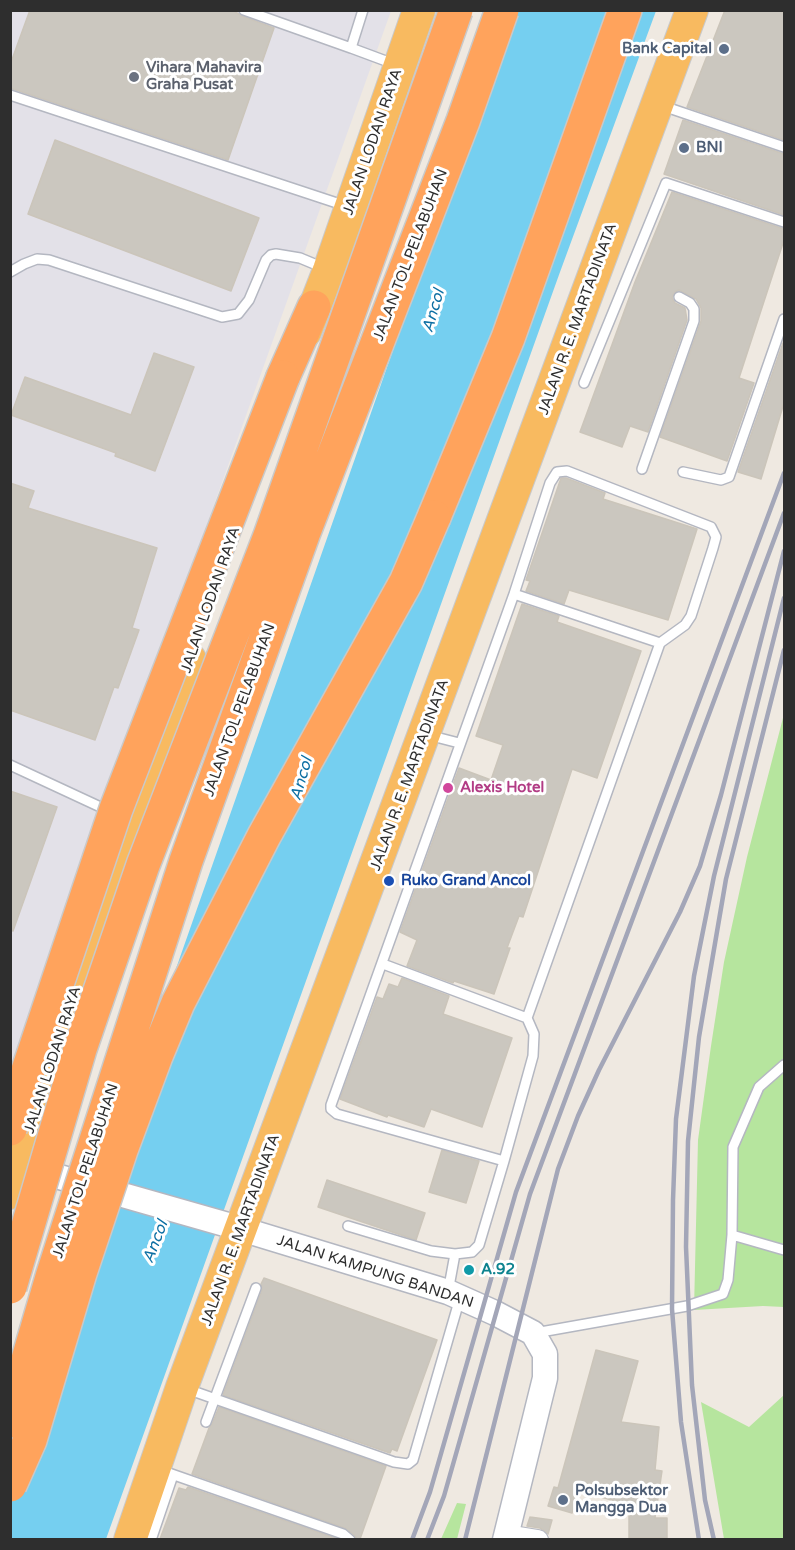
<!DOCTYPE html>
<style>
body{margin:0}
#map{position:relative;width:795px;height:1550px;overflow:hidden;background:#efe9e1;font-family:"Varela Round",sans-serif}
canvas{display:block}
.frame{position:absolute;inset:0;border:12px solid #2e2e2e;pointer-events:none}
</style>
<div id="map">
<canvas width="795" height="1550"></canvas>
<div class="frame"></div>
</div>
<script>
const context = document.querySelector('canvas').getContext('2d');
context.lineJoin = 'round';
function fillPath(path, color) { context.fillStyle = color; context.fill(path, 'evenodd'); }
const toPath = rows => new Path2D(rows.map(r => 'M' + r).join(''));
function stroke(path, color, width, dash) { context.strokeStyle = color; context.lineWidth = width; context.lineCap = dash ? 'butt' : 'round'; context.setLineDash(dash || []); context.stroke(path); }
function write(font, color, halo, rows, align = 'center') {
  context.font = font + ' "Varela Round",sans-serif'; context.lineWidth = 6; context.setLineDash([]); context.textBaseline = 'middle'; context.strokeStyle = halo; context.fillStyle = color; for (const [text, x, y, turn = 0] of rows) {
    context.save(); context.translate(x, y); context.rotate((+turn || 0) * Math.PI / 180); context.textAlign = isNaN(turn) ? turn : align; if (halo) context.strokeText(text, 0, 0); context.fillText(text, 0, 0); context.restore();
  }
}
fillPath(toPath([
 [11,11,391,11,11,1071]
]), '#e3e1e8');
fillPath(toPath([
 [784,714,784,1307,763,1306,694,1310,698,1140,711,1046,724,962,747,857],
 [784,1395,784,1539,724,1539,701,1402,749,1427],
 [457,1503,466,1504,457,1539,441,1539]
]), '#b6e59e');
fillPath(toPath([
 [512,11,656,11,560,272,106,1539,11,1540,11,1472,105,1171]
]), '#75cff0');
const building = toPath([
 [30,10,232,10,242,16,274,28,228,160,10,88,10,65,30,10],
 [725,10,778,10,784,13,784,140,687,107,725,10],
 [683,120,784,154,784,215,664,174,683,120],
 [55,140,259,218,231,291,28,214,55,140],
 [672,192,784,229,784,240,739,378,754,383,727,461,660,437,701,321,701,308,696,299,679,290,675,292,672,298,675,303,685,308,687,320,648,432,630,426,622,447,580,432,635,282,672,192],
 [783,343,784,343,784,403,761,479,738,472,783,343],
 [154,353,194,367,155,471,115,456,116,453,11,415,25,377,131,415,154,353],
 [561,478,566,478,605,493,603,499,697,529,668,620,569,590,564,604,526,591,530,581,526,580,561,478],
 [10,483,34,491,28,508,157,548,132,628,139,630,118,688,114,687,95,740,10,710,10,483],
 [522,604,559,616,557,622,641,651,597,778,572,769,523,917,519,916,507,948,510,948,494,994,454,981,453,983,407,966,417,940,400,932,459,768,491,780,503,745,476,736,522,604],
 [10,791,57,807,13,931,10,930,10,791],
 [402,978,449,996,443,1014,512,1038,482,1127,431,1109,424,1127,388,1115,387,1117,340,1099,377,997,383,999,389,984,398,987,402,978],
 [442,1150,479,1161,466,1203,429,1192,442,1150],
 [327,1180,425,1213,416,1240,318,1207,327,1180],
 [264,1278,437,1340,397,1451,392,1449,390,1453,223,1395,262,1290,261,1284,264,1278],
 [596,1350,638,1361,621,1422,659,1427,655,1470,662,1471,655,1518,667,1518,667,1538,629,1538,629,1510,618,1509,619,1502,579,1491,572,1513,548,1506,554,1487,558,1488,596,1350],
 [219,1407,386,1466,360,1539,357,1539,354,1535,345,1528,192,1474,209,1428,212,1424,219,1407],
 [188,1487,338,1539,160,1539,179,1488,186,1490,188,1487],
 [530,1517,552,1520,548,1534,540,1528,527,1526,530,1517]
]);
fillPath(building, '#cbc7bf');
stroke(building, '#cbc5ba', 1.5);
const service = toPath([
 [244,10,351,48],
 [363,10,351,48,394,64],
 [10,95,346,206],
 [660,105,784,147],
 [10,272,24,264,37,259,49,260,222,317,238,314,249,300,266,260,271,255,276,254,300,258,324,268],
 [584,383,666,183,784,222],
 [642,469,694,321,694,309,690,303,679,297],
 [683,472,721,480,729,477,784,319],
 [514,594,660,643],
 [428,735,459,743],
 [10,765,109,811],
 [383,964,527,1018],
 [348,1226,431,1251,455,1254,472,1252,479,1245,504,1161,533,1056,534,1034,527,1018,660,643,685,625,691,616,713,548,716,537,711,527,567,471,557,472,550,483,514,594,331,1105,331,1109,337,1114,504,1161],
 [732,1235,784,1250],
 [448,1292,455,1254],
 [535,1333,687,1306,723,1294,728,1280,732,1235,733,1147,759,1087,784,1065],
 [187,1389,394,1462,408,1464,413,1460,460,1298],
 [206,1422,256,1288],
 [160,1470,343,1534,350,1540],
 [151,1540,173,1475]
]);
const minor = toPath([
 [507,1535,538,1540]
]);
const tertiary = toPath([
 [30,1164,42,1172,228,1225,448,1292,495,1313,533,1333,545,1354,545,1378,505,1540]
]);
const trunk = toPath([
 [305,332,329,270,419,10],
 [10,1193,124,843,190,659],
 [130,1540,182,1387,692,10]
]);
const motorway = toPath([
 [283,377,314,307],
 [434,517,508,338,625,10]
]);
stroke(service, '#b4b7c1', 12);
stroke(minor, '#b4b7c1', 22);
stroke(tertiary, '#b4b7c1', 27);
stroke(trunk, '#c9c9c9', 34);
stroke(motorway, '#c9c9c9', 36);
stroke(service, '#fff', 9);
stroke(minor, '#fff', 20);
stroke(tertiary, '#fff', 24);
stroke(trunk, '#f8ba60', 32);
stroke(motorway, '#ffa35c', 33);
stroke(toPath([
 [412,1540,430,1492,516,1192,784,473],
 [427,1540,444,1496,530,1194,784,513],
 [465,1540,558,1169,578,1116,599,1070,680,912,700,866,721,795,784,551],
 [699,1540,681,1422,672,1309,673,1200,676,1119,694,976,714,876,784,598],
 [714,1540,705,1500,692,1385,686,1247,688,1141,699,1037,726,879,784,650]
]), '#a3a6b8', 4.5);
const motorwayBridge = toPath([
 [10,1129,23,1085,116,809,283,377],
 [10,1287,80,1049,143,865,270,536,456,10],
 [10,1421,52,1277,186,861,304,532,463,121,502,10],
 [10,1485,30,1440,80,1273,121,1150,156,1056,178,1003,264,836,406,582,434,517]
]);
stroke(motorwayBridge, '#c9c9c9', 36, []);
stroke(motorwayBridge, '#ffa35c', 33);
for (const [x, y, r, color] of [
 [724,49,6,"#5c6f8a"],
 [134,77,6,"#6b7280"],
 [684,148,6,"#5c6f8a"],
 [448,788,6,"#d1479c"],
 [389,881,6,"#1a4fb4"],
 [469,1270,6,"#0f9aa8"],
 [563,1500,6,"#5c6f8a"]
]) { const dot = new Path2D(); dot.arc(x, y, r, 0, 2 * Math.PI); context.fillStyle = color; context.fill(dot); stroke(dot, '#fff', 2); }
write('bold 15px', '#4e5e75', '#fff', [
 ["Bank Capital",712,49,"right"],
 ["BNI",696,148],
 ["Polsubsektor",575,1491],
 ["Mangga Dua",575,1508]
], 'left');
write('bold 15px', '#5b616d', '#fff', [
 ["Vihara Mahavira",146,68],
 ["Graha Pusat",146,85]
], 'left');
write('15px', '#2e2e2e', '#fff', [
 ["JALAN LODAN RAYA",373,142,-71],
 ["JALAN TOL PELABUHAN",411,255,-69],
 ["JALAN R. E. MARTADINATA",578,319,-70],
 ["JALAN LODAN RAYA",211,600,-71],
 ["JALAN TOL PELABUHAN",240,710,-70],
 ["JALAN R. E. MARTADINATA",410,775,-70],
 ["JALAN LODAN RAYA",53,1060,-72],
 ["JALAN TOL PELABUHAN",86,1171,-72],
 ["JALAN R. E. MARTADINATA",241,1230,-70],
 ["JALAN KAMPUNG BANDAN",375,1272,18]
]);
write('bold 15px', '#b23c85', '#fff', [
 ["Alexis Hotel",460,788]
], 'left');
write('bold 15px', '#164399', '#fff', [
 ["Ruko Grand Ancol",401,881]
], 'left');
write('bold 15px', '#0d838f', '#fff', [
 ["A.92",481,1270]
], 'left');
write('italic 16px', '#0d6fa3', '#fff', [
 ["Ancol",434,311,-74],
 ["Ancol",302,779,-74],
 ["Ancol",156,1242,-69]
]);
</script>
